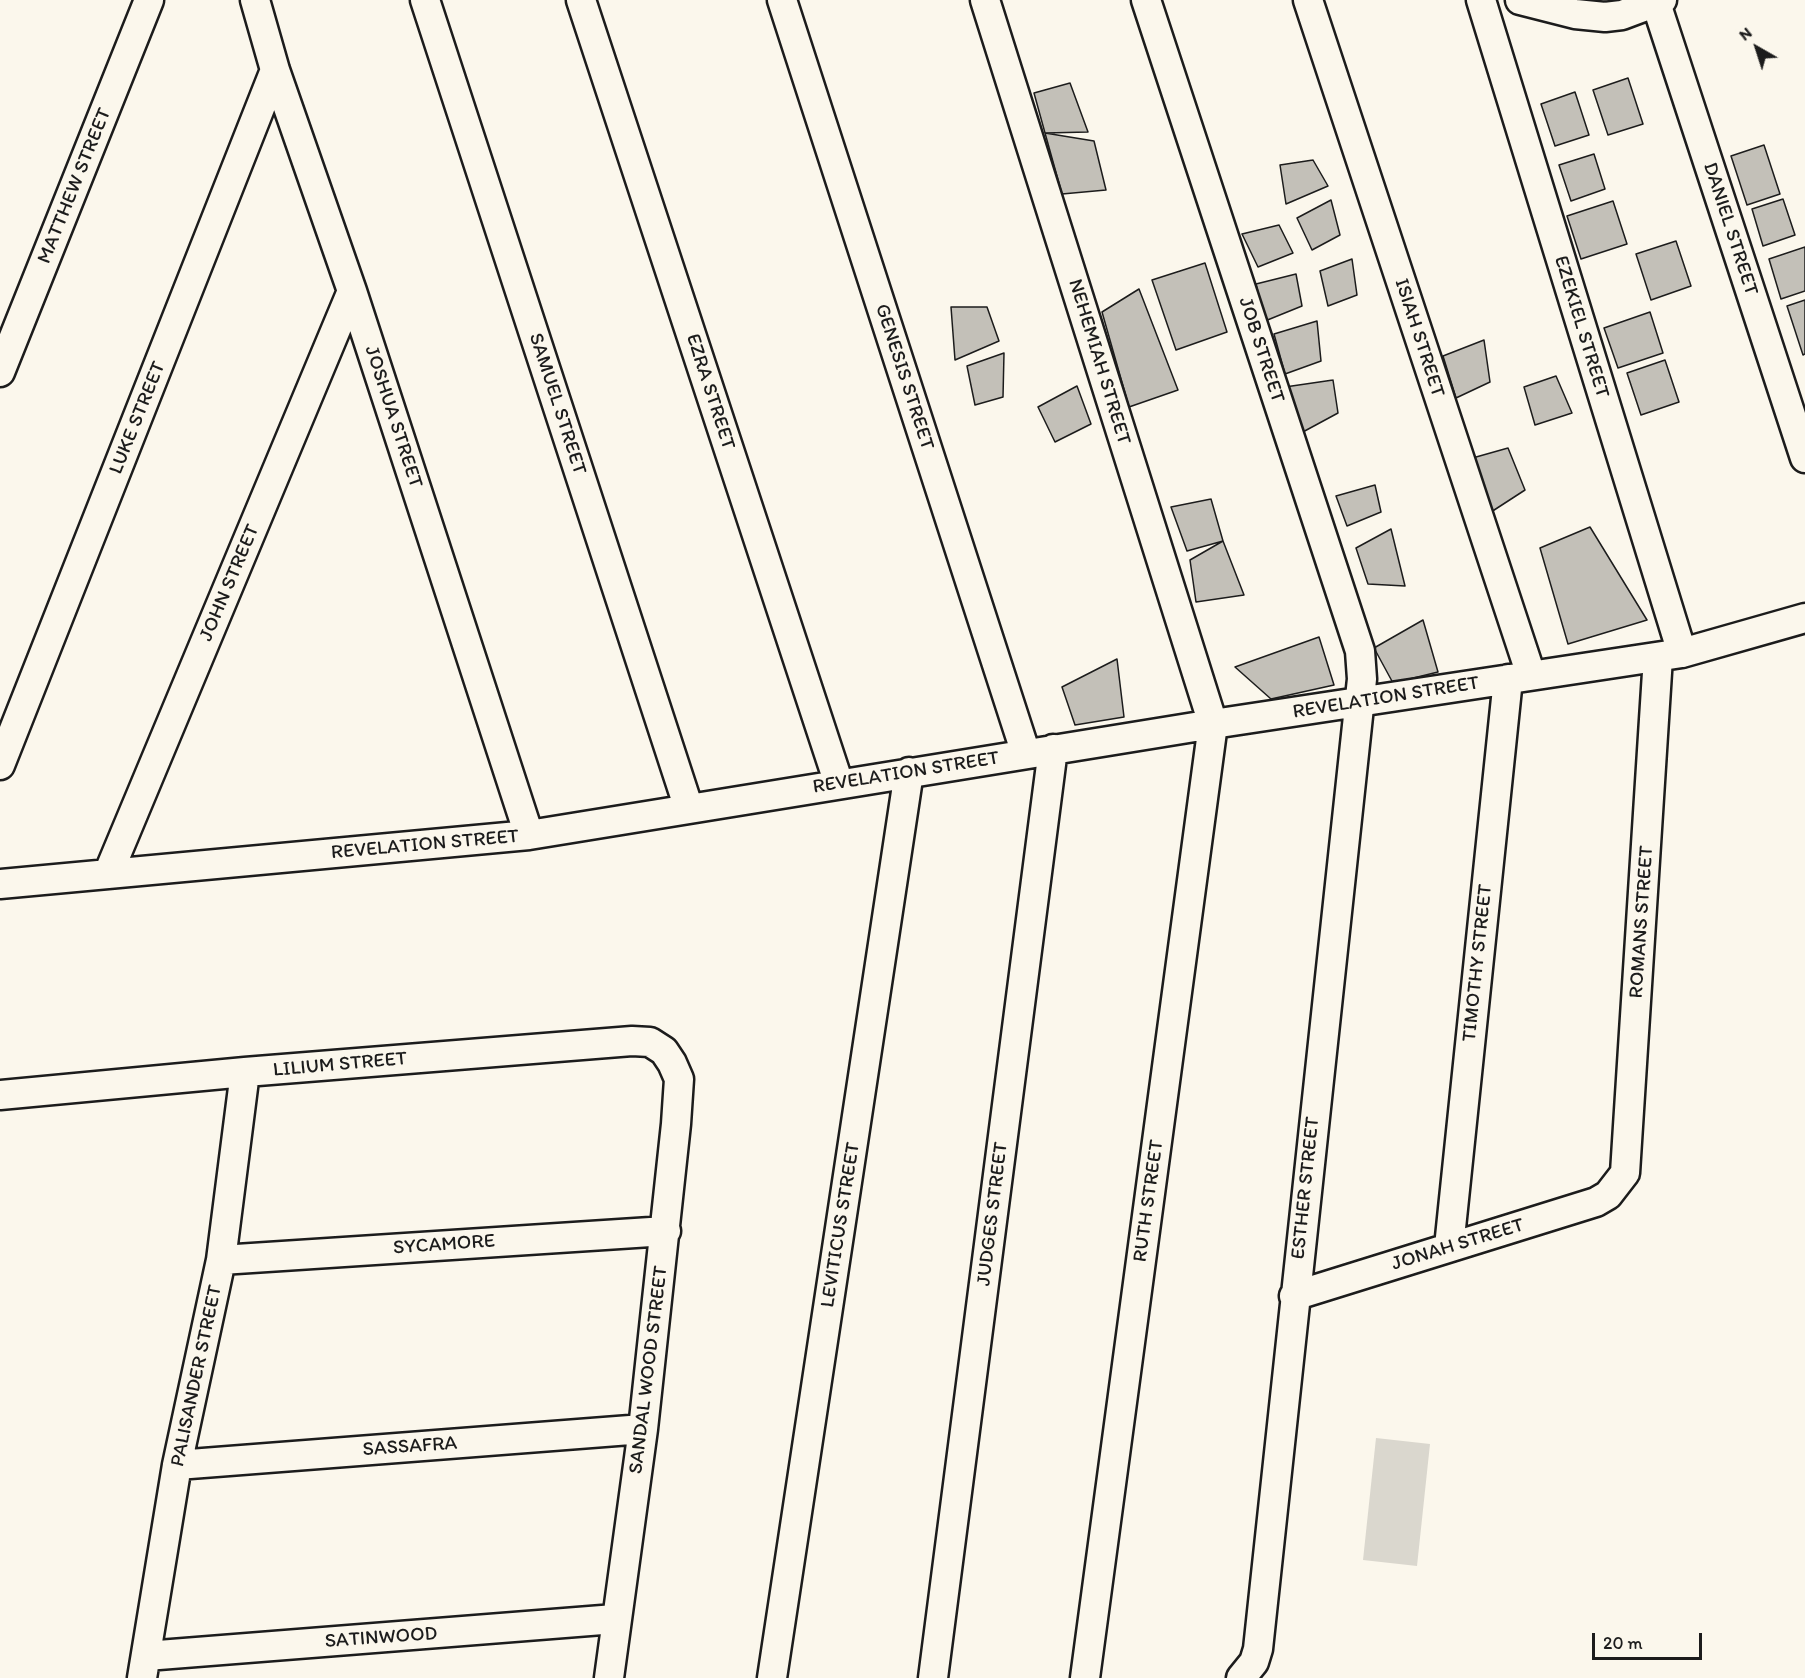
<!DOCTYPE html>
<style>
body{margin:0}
#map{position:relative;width:1805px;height:1678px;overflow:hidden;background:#fbf7ec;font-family:Itim,sans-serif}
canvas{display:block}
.north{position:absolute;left:1727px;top:18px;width:60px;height:60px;-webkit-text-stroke:4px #fbf7ec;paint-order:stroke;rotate:321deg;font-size:16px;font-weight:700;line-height:24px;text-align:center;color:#1c1c1c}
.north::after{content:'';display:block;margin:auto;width:21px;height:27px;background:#1c1c1c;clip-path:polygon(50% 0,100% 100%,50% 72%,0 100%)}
.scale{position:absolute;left:1592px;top:1633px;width:110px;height:27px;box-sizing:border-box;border:3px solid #1c1c1c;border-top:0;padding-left:8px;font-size:18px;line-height:21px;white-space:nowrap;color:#1c1c1c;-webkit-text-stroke:4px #fbf7ec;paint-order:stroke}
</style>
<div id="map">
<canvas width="1805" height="1678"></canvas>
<div class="north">N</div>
<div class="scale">20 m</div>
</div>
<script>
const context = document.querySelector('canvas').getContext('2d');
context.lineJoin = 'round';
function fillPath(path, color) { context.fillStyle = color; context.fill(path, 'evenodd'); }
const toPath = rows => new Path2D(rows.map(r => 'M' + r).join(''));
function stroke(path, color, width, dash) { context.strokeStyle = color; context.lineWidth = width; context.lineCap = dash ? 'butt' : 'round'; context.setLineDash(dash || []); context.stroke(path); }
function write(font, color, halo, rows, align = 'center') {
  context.font = font + ' Itim,sans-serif'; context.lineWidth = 4.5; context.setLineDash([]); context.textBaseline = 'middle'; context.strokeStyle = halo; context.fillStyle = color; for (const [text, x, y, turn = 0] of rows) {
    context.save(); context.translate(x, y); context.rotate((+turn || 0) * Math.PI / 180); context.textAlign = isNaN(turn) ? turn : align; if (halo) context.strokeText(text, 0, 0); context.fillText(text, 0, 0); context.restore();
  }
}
fillPath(toPath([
 [1376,1438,1430,1444,1417,1566,1363,1560]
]), '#dad7ce');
const building = toPath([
 [1628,78,1643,124,1608,135,1593,90,1628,78],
 [1070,83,1088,132,1045,133,1034,93,1070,83],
 [1575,92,1589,135,1555,146,1541,104,1575,92],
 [1045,133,1094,141,1106,190,1062,194,1045,133],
 [1764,145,1780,194,1747,205,1731,156,1764,145],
 [1594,154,1605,189,1571,201,1559,165,1594,154],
 [1313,160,1328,186,1286,204,1280,165,1313,160],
 [1783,199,1795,235,1763,246,1752,209,1783,199],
 [1331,200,1340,235,1312,250,1297,218,1331,200],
 [1613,201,1627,244,1581,259,1567,216,1613,201],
 [1279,225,1293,253,1258,267,1242,234,1279,225],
 [1676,241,1691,286,1651,300,1636,254,1676,241],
 [1805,247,1805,291,1781,299,1769,259,1805,247],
 [1352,259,1357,295,1328,306,1320,271,1352,259],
 [1205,263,1227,332,1176,350,1152,280,1205,263],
 [1296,274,1302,306,1265,321,1256,284,1296,274],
 [1139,289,1178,390,1129,407,1102,312,1139,289],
 [1805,300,1805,354,1803,355,1787,306,1805,300],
 [951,307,987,307,999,341,955,360,951,307],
 [1650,312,1663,353,1618,368,1604,328,1650,312],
 [1317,321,1321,361,1285,374,1274,334,1317,321],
 [1484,340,1490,382,1456,398,1443,356,1484,340],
 [1004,353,1003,397,975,405,967,366,1004,353],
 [1665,360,1679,402,1641,415,1627,373,1665,360],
 [1556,376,1572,413,1535,425,1524,387,1556,376],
 [1333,380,1338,413,1301,433,1285,387,1333,380],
 [1077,386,1091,424,1055,442,1038,407,1077,386],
 [1508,448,1525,490,1488,514,1469,459,1508,448],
 [1375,485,1381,512,1347,526,1336,496,1375,485],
 [1211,499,1223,541,1187,551,1171,507,1211,499],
 [1590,527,1647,620,1568,644,1540,548,1590,527],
 [1391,529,1405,586,1368,584,1356,548,1391,529],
 [1223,541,1244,595,1196,602,1190,560,1223,541],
 [1423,620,1438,672,1393,683,1374,648,1423,620],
 [1319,637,1334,685,1271,699,1235,667,1319,637],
 [1117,659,1124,717,1075,725,1062,687,1117,659]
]);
fillPath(building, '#c3c0b8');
stroke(building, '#1c1c1c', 1.5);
const street = toPath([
 [255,0,275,70,352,291,529,835],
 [425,0,689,809],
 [581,0,839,784],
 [782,0,1026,754],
 [985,0,1213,724,1085,1678],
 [1146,0,1360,651,1362,679,1258,1649,1254,1662,1241,1678],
 [1308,0,1531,675],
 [1481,0,1682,653],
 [1520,0,1575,14,1605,17,1622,15,1662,0],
 [1655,0,1805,458],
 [0,372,149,0],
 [0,765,275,70],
 [108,874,352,291],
 [0,884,529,835,1213,724,1682,653,1805,618],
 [0,1095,245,1072,632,1041,650,1042,664,1051,672,1063,679,1079,676,1124,643,1429,609,1678],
 [1449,1247,1508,679],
 [221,1260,666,1231],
 [1294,1296,1596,1202,1608,1195,1625,1173,1658,657],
 [177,1465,643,1429],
 [146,1656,615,1619],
 [142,1678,177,1465,221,1260,245,1072],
 [772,1678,909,772],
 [933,1678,1053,749]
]);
stroke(street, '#1c1c1c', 33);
stroke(street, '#fbf7ec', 28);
write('20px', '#1c1c1c', '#fbf7ec', [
 ["MATTHEW STREET",75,186,-68],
 ["DANIEL STREET",1730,229,72],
 ["EZEKIEL STREET",1581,327,73],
 ["ISIAH STREET",1419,338,72],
 ["JOB STREET",1261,350,72],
 ["NEHEMIAH STREET",1099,362,73],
 ["GENESIS STREET",904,377,72],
 ["EZRA STREET",710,392,72],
 ["SAMUEL STREET",557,404,72],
 ["JOSHUA STREET",393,417,72],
 ["LUKE STREET",138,418,-68],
 ["JOHN STREET",230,583,-67],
 ["REVELATION STREET",1386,698,-9],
 ["REVELATION STREET",906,773,-9],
 ["REVELATION STREET",425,845,-5],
 ["ROMANS STREET",1642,922,-86],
 ["TIMOTHY STREET",1478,963,-84],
 ["LILIUM STREET",340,1065,-5],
 ["ESTHER STREET",1306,1188,-84],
 ["RUTH STREET",1149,1201,-82],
 ["JUDGES STREET",993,1214,-83],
 ["LEVITICUS STREET",841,1225,-81],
 ["SYCAMORE",444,1245,-4],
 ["JONAH STREET",1458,1245,-17],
 ["SANDAL WOOD STREET",649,1370,-83],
 ["PALISANDER STREET",197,1376,-78],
 ["SASSAFRA",410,1447,-4],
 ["SATINWOOD",381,1638,-4]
]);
</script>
